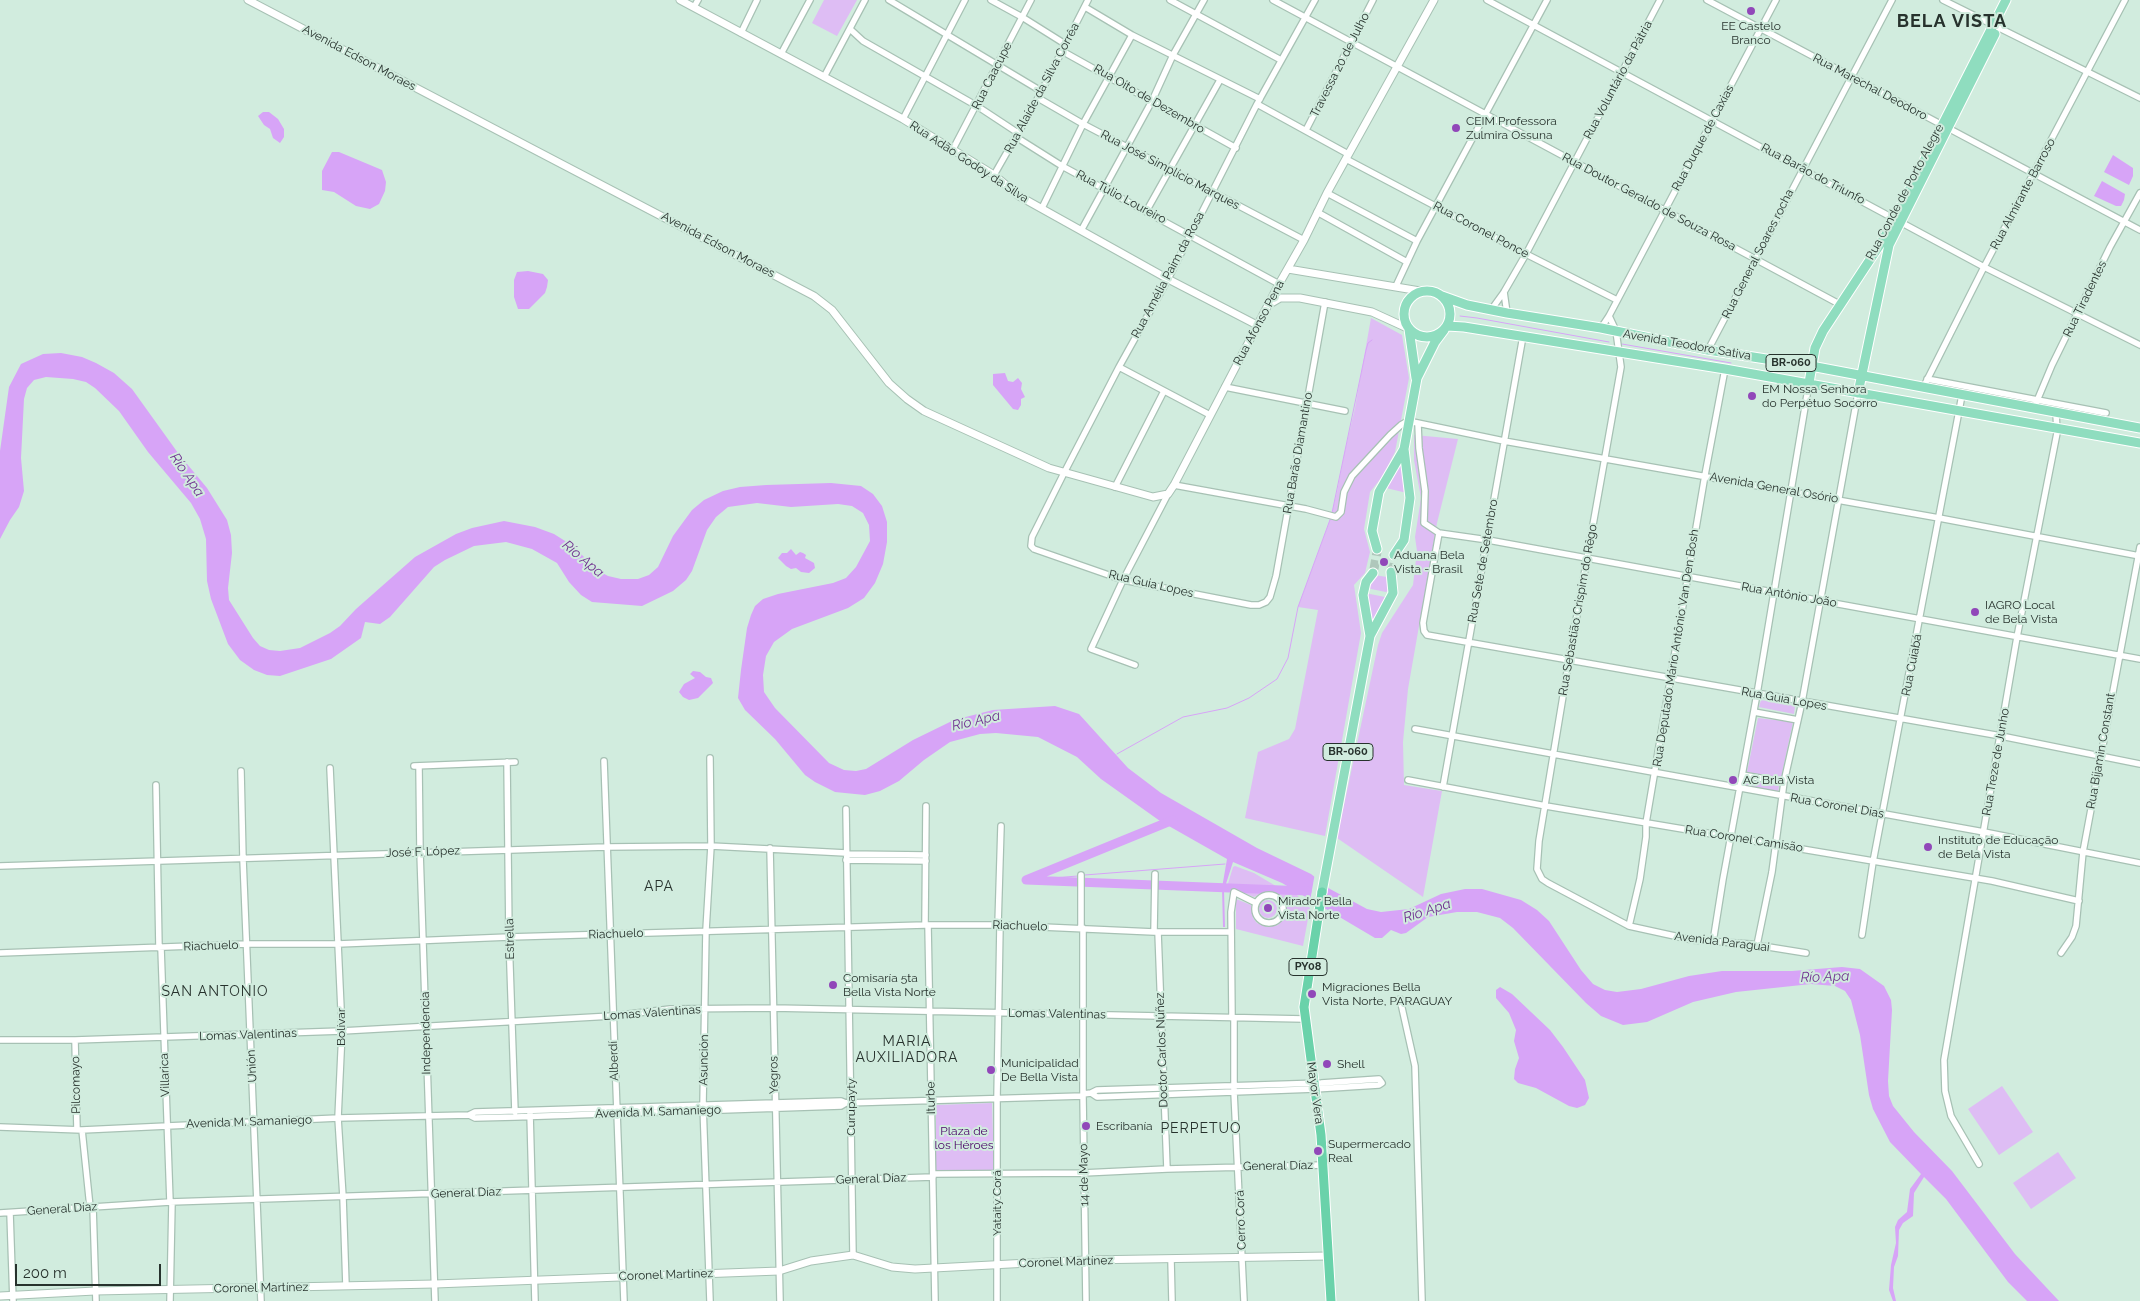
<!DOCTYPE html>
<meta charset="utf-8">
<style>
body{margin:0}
#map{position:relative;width:2140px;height:1301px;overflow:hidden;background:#d1ecde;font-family:Raleway,sans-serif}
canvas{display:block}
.scale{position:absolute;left:15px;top:1264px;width:146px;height:22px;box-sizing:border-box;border:2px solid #27322d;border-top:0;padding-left:6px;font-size:15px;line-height:18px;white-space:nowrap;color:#27322d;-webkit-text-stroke:4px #d1ecde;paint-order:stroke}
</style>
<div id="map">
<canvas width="2140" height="1301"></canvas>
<div class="scale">200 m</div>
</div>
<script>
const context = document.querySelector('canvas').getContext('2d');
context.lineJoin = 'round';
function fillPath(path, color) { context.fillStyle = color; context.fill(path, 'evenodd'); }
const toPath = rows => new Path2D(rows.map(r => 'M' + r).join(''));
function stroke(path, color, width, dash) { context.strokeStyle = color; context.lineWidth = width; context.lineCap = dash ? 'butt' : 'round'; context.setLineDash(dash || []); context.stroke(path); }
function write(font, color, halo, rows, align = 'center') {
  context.font = font + ' Raleway,sans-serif'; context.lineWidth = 4; context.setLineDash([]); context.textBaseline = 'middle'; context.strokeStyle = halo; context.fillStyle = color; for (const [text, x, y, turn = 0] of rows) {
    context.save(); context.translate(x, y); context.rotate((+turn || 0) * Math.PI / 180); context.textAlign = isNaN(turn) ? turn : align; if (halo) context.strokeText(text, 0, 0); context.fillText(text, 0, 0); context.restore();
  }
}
fillPath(toPath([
 [824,0,857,0,837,36,812,23],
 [1371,318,1402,335,1409,378,1395,452,1382,477,1370,492,1364,529,1370,552,1365,573,1354,585,1361,633,1325,836,1245,818,1258,752,1289,739,1295,729,1318,610,1298,607,1330,520,1337,492,1344,455,1355,408],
 [1414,435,1458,439,1437,523,1408,689,1403,742,1404,785,1442,791,1423,897,1337,838,1378,645,1382,633,1413,585,1417,551,1415,537,1421,498,1414,460],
 [1401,460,1407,493,1386,488],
 [1374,575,1387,577,1391,584,1390,589,1386,592,1371,589,1367,586],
 [1365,593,1385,597,1389,596,1372,624],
 [1761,700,1795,706,1794,714,1759,707],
 [1758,718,1793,722,1781,778,1747,772],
 [1745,779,1779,785,1778,793,1743,787],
 [1235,866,1254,873,1291,895,1297,895,1310,908,1303,946,1236,929,1236,899,1251,905,1253,918,1257,923,1267,927,1278,925,1285,916,1287,911,1284,900,1275,892,1265,891,1254,897,1227,887,1233,867],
 '1259 909a9 9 0 1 1 18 0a9 9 0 1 1-18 0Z',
 [2002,1086,2033,1132,1999,1155,1968,1109],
 [992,1103,994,1170,936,1170,936,1105],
 [2058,1152,2076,1178,2031,1209,2013,1183]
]), '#debdf4');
fillPath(toPath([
 [263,112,269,112,278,119,284,129,284,137,280,143,273,138,270,129,264,125,258,116],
 [332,152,339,152,382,170,386,182,385,191,379,204,370,209,356,206,334,192,322,190,322,171],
 [2113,155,2133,168,2133,176,2129,185,2104,172],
 [2102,181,2125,194,2124,200,2121,206,2116,206,2094,196],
 [528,271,543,274,548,280,547,287,545,293,529,309,518,309,514,297,514,280,517,272],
 [61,353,82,357,96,363,114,373,132,389,178,453,207,488,227,520,231,535,232,553,228,588,229,600,253,638,260,646,269,650,280,651,300,648,330,633,340,626,356,609,415,557,456,534,472,528,504,521,535,527,554,534,573,546,597,570,608,576,621,579,638,579,649,575,658,567,673,536,692,510,704,500,723,491,740,487,766,485,831,483,861,486,873,494,882,506,887,522,887,542,883,564,875,583,864,598,848,608,792,629,774,642,766,656,763,675,764,692,775,708,829,763,844,770,856,771,866,769,913,740,954,720,993,710,1055,706,1079,714,1128,768,1161,793,1257,848,1311,874,1330,889,1367,909,1381,912,1409,909,1441,894,1465,889,1482,889,1521,900,1537,910,1549,921,1581,970,1593,984,1605,990,1617,992,1641,989,1689,976,1722,971,1792,971,1842,967,1860,969,1884,986,1891,1000,1892,1010,1888,1081,1889,1096,1893,1106,1914,1132,1952,1171,2015,1254,2059,1301,2027,1301,2008,1282,1946,1199,1924,1177,1914,1193,1913,1216,1903,1223,1899,1230,1898,1256,1894,1267,1893,1288,1896,1301,1893,1301,1889,1290,1891,1265,1896,1243,1895,1227,1898,1220,1907,1212,1910,1189,1921,1174,1890,1142,1873,1109,1869,1095,1860,1035,1851,1000,1845,991,1835,986,1811,984,1736,992,1693,1002,1647,1022,1623,1025,1601,1016,1586,1003,1513,928,1500,918,1477,912,1457,912,1428,917,1406,933,1401,934,1391,930,1382,938,1375,938,1282,883,1233,862,1224,890,1225,927,1223,927,1222,888,1227,859,1160,821,1101,779,1077,757,1038,737,996,733,980,734,950,742,924,760,899,781,880,791,865,795,835,792,815,782,805,775,775,739,745,710,738,698,741,670,747,628,751,615,755,606,763,599,778,594,833,583,846,578,856,567,870,541,869,525,863,513,852,506,838,504,791,507,757,503,728,507,716,517,707,530,692,571,686,580,673,591,642,606,592,602,581,595,569,582,557,563,532,549,506,542,474,546,445,560,434,567,390,617,380,624,365,622,361,638,331,659,280,676,267,675,254,670,240,660,228,644,211,599,207,581,206,539,200,519,191,503,148,452,119,411,95,388,86,382,73,379,46,377,34,380,27,388,24,399,21,458,24,491,19,507,10,520,0,539,0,451,9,387,21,364,43,354],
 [1005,373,1008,381,1013,382,1018,378,1022,383,1021,389,1025,397,1021,399,1021,405,1018,410,1013,409,993,385,993,374],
 [791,549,796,555,800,552,803,553,806,555,805,558,814,563,815,568,809,573,801,572,796,568,791,569,786,566,778,558,782,553,787,553],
 [693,671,700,672,706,677,711,678,713,683,698,698,689,700,683,697,679,692,684,684,695,678,690,674],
 [1500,987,1512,994,1550,1030,1563,1047,1585,1080,1589,1098,1585,1105,1577,1108,1569,1106,1536,1088,1518,1083,1514,1079,1515,1069,1519,1058,1514,1041,1516,1030,1509,1013,1496,998,1496,990]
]), '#d7a4f7');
fillPath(toPath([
 [1315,873,1328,883,1323,909,1310,901]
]), '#d1ecde');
stroke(toPath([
 [1460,316,1477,318,1609,342],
 [1622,344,1731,363],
 [1332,513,1366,350,1368,343,1372,340],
 [1117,754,1183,717,1227,708,1249,698,1277,679,1288,658,1298,607,1331,517],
 [1085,875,1225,864],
 [1026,880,1078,876]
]), '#d7a4f7', 1);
stroke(toPath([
 [1173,820,1026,880,1307,891]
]), '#d7a4f7', 9);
stroke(toPath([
 [1374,569,1377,552],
 [1391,572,1394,555]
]), '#afc7bb', 9, [9, 4.5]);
const minor = toPath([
 [889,0,1041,91],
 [991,0,1022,17,1065,44],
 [1170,0,1281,60],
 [1273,0,1841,305],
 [1315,0,1257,104,1168,279,1119,367,1064,473,1032,537,1031,546,1034,549,1123,580,1251,605,1259,605,1266,602,1270,597,1276,576,1325,302],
 [1487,0,1984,267,2140,345],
 [1707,0,2140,230],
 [1943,0,2140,98],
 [694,7,698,0],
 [1085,7,1132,35,1260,99],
 [850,29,863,41,977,106,1018,133],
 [741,33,757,0],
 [1062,51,1236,148],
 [781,54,810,0],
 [824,77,865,0],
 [1038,98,1083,124,1304,240],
 [1257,104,1348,154],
 [903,119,965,0],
 [1306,130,1373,0],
 [1016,137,1062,166,1279,284],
 [952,151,1031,0],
 [1346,159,1526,254,1617,300],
 [994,175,1038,98,1088,0],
 [1327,193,1417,241],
 [1042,208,1083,124,1132,35],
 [1147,210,1220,80],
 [1317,212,1407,262],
 [1082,229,1152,101,1173,55,1204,0],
 [1396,286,1417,241,1547,0],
 [1504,292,1507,313],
 [1491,310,1504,292,1526,254,1660,0],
 [1609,316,1616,331,1621,367,1569,660,1539,841,1537,869,1542,879,1548,883,1629,926,1693,940,1750,944,1806,953],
 [1601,328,1609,316,1776,0],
 [1708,350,1892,0],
 [1119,367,1210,415],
 [1927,379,2106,413],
 [1225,387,1345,411],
 [1923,388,1984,267,2125,0],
 [2034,408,2052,365,2110,247,2140,193],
 [1418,424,1419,448,1425,491,1424,523,1439,533,1488,540,2140,659],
 [1174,485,1306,509,1336,517,1341,512,1344,492,1352,476,1390,435,1401,425,1408,421,1504,441,1939,518,2140,556],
 [1115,487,1164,391],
 [1439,533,1423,623,1424,631,1427,635,2001,736,2140,764],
 [1135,665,1091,649,1123,580,1168,494],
 [1754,712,1798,720],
 [1415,729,1984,832,2140,863],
 [710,758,711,846,706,930,703,1105,710,1301],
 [604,761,624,1301],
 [507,762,509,937,515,1112],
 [414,766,515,762],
 [419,766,420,852,435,1301],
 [330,768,342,1031,338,1118,343,1197,346,1286],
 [241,771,243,859,261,1301],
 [1742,775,1784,782],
 [1408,780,1546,806,1992,881,2079,901],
 [156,785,159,948],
 [1443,787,1523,336],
 [846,809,853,1255],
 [770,848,780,1301],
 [846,854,926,855],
 [846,860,926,861],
 [0,866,606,847,711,846,846,853],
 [1081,875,1081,928],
 '1255 909a14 14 0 1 1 28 0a14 14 0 1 1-28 0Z',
 [925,925,926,806],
 [928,925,935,1301],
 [998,925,1001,826],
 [1629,926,1640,879,1646,837,1646,823,1705,475,1725,369],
 [1083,928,1083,1096,1086,1301],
 [1154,932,1155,874],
 [1158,932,1167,1169],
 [1862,935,1873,862,1962,395],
 [1713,942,1723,879,1757,694,1809,383],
 [1757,945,1772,872,1784,782,1802,702,1858,393],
 [161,948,170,1202],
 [0,953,247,944,338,944,509,937,925,925,998,925,1154,932,1231,932],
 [2061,953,2072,937,2076,926,2083,852,2140,547],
 [1400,999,1415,1066,1422,1301],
 [1232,1018,1231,912,1234,892,1256,903],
 [1234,1018,1234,1092,1244,1301],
 [0,1040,75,1040,342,1031,612,1016,670,1009,773,1008,1304,1019],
 [75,1040,77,1130],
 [1083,1094,1091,1093,1097,1097,1315,1089,1379,1085,1382,1083,1379,1079,1321,1083,1097,1090,1091,1093],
 [530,1113,535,1301],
 [469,1115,475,1118,515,1117,841,1106,846,1103],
 [0,1127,82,1130,338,1118,469,1115,475,1112,841,1101,846,1103,1083,1096],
 [82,1130,90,1207],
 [1979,1164,1951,1116,1945,1091,1944,1060,2017,637,2057,433,2056,412],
 [933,1174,1083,1173,1167,1169,1324,1165],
 [93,1207,96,1301],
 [0,1213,170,1202,933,1177],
 [10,1213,13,1301],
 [1171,1260,1172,1301],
 [170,1301,172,1202],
 [997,1301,997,1098,1000,925]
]);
const tertiary = toPath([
 [248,0,814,296,832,310,889,383,907,399,924,411,1049,468,1153,497,1168,494,1174,485,1279,284,1304,240,1327,193,1434,0],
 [680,0,903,119,994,175,1019,196,1168,279,1257,325],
 [1288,269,1420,291],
 [1268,305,1280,298,1300,298,1372,312,1407,328],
 [0,1296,95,1291,435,1284,779,1271,811,1261,853,1255,892,1267,915,1269,1086,1260,1328,1256]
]);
const primary = toPath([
 '1404 314a23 23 0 1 1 46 0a23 23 0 1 1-46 0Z',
 [1442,296,1467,305,1507,313,1601,328,1708,350,1811,366,2140,428],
 [1447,326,1464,327,1725,369,2140,443],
 [1409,329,1416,378],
 [1809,383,1815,348,1823,331,1881,243,1895,218,2006,0],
 [1858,393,1889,245,1995,34],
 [1377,549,1372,531,1379,492,1404,449],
 [1394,555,1404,540,1410,498,1404,449,1417,378,1435,342,1444,330],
 [1370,636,1363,595,1366,582,1373,573],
 [1322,892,1370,636,1393,593,1391,572]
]);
const trunk = toPath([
 [1322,892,1304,1007,1321,1135,1331,1301]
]);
stroke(minor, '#a7c1b4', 8);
stroke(tertiary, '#a7c1b4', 9);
stroke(primary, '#fff', 11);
stroke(trunk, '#fff', 11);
stroke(minor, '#fff', 5.5);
stroke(tertiary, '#fff', 7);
stroke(primary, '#8fddbf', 9);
stroke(trunk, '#6ad2aa', 9);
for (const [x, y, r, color] of [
 [1751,11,5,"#9147b9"],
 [1456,128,5,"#9147b9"],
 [1752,396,5,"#9147b9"],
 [1384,562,5,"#9147b9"],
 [1975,612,5,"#9147b9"],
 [1733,780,5,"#9147b9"],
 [1928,847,5,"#9147b9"],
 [1268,908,5,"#9147b9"],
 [833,985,5,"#9147b9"],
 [1312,994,5,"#9147b9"],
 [1327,1064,5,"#9147b9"],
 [991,1070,5,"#9147b9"],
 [1086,1126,5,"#9147b9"],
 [1318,1151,5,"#9147b9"]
]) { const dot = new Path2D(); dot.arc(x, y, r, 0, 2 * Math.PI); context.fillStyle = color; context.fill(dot); stroke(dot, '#d1ecde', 2); }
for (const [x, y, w] of [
 [1791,363,50],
 [1348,752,50],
 [1308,967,38]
]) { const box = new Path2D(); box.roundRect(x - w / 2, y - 8.5, w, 17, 4); context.fillStyle = '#d1ecde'; context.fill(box); stroke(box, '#27322d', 1); }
write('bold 11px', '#27322d', null, [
 ["BR-060",1791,363],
 ["BR-060",1348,752],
 ["PY08",1308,967]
]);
write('12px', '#27322d', '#d1ecde', [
 ["EE Castelo",1751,26,"center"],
 ["Branco",1751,40,"center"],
 ["CEIM Professora",1466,121],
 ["Zulmira Ossuna",1466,135],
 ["EM Nossa Senhora",1762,389],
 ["do Perpétuo Socorro",1762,403],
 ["Aduana Bela",1394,555],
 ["Vista - Brasil",1394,569],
 ["IAGRO Local",1985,605],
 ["de Bela Vista",1985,619],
 ["AC Brla Vista",1743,780],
 ["Instituto de Educação",1938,840],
 ["de Bela Vista",1938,854],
 ["Mirador Bella",1278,901],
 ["Vista Norte",1278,915],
 ["Comisaría 5ta",843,978],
 ["Bella Vista Norte",843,992],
 ["Migraciones Bella",1322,987],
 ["Vista Norte, PARAGUAY",1322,1001],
 ["Municipalidad",1001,1063],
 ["De Bella Vista",1001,1077],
 ["Shell",1337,1064],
 ["Escribanía",1096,1126],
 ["Supermercado",1328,1144],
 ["Real",1328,1158]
], 'left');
write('12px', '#27322d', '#d1ecde', [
 ["Avenida Edson Moraes",359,58,28],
 ["Travessa 20 de Julho",1340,65,-63],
 ["Rua Caacupe",992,76,-63],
 ["Rua Voluntário da Pátria",1618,80,-62],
 ["Rua Marechal Deodoro",1870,87,28],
 ["Rua Alaíde da Silva Corrêa",1042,88,-62],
 ["Rua Oito de Dezembro",1149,99,30],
 ["Rua Duque de Caxias",1703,138,-62],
 ["Rua Adão Godoy da Silva",969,162,33],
 ["Rua José Simplício Marques",1170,170,28],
 ["Rua Barão do Triunfo",1813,174,28],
 ["Rua Conde de Porto Alegre",1905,192,-62],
 ["Rua Almirante Barroso",2023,194,-62],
 ["Rua Túlio Loureiro",1121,197,28],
 ["Rua Doutor Geraldo de Souza Rosa",1649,202,28],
 ["Rua Coronel Ponce",1481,230,28],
 ["Avenida Edson Moraes",718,245,28],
 ["Rua General Soares rocha",1758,254,-63],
 ["Rua Amélia Paim da Rosa",1168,275,-62],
 ["Rua Tiradentes",2085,299,-64],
 ["Rua Afonso Pena",1259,323,-62],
 ["Avenida Teodoro Sativa",1687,345,10],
 ["Rua Barão Diamantino",1298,453,-80],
 ["Avenida General Osório",1774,488,10],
 ["Rua Sete de Setembro",1483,561,-80],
 ["Rua Guia Lopes",1151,584,13],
 ["Rua Antônio João",1789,595,10],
 ["Rua Sebastião Crispim do Rêgo",1578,610,-80],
 ["Rua Deputado Mário Antônio Van Den Bosh",1676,648,-81],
 ["Rua Cuiabá",1912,665,-79],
 ["Rua Guia Lopes",1784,699,10],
 ["Rua Bijamin Constant",2101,751,-80],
 ["Rua Treze de Junho",1996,762,-80],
 ["Rua Coronel Dias",1837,806,10],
 ["Rua Coronel Camisão",1744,839,9],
 ["José F. López",423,852,-2],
 ["Riachuelo",1020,926,2],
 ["Riachuelo",616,934,-2],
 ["Estrella",510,939,-91],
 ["Avenida Paraguai",1722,942,7],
 ["Riachuelo",211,946,-2],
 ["Lomas Valentinas",652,1013,-4],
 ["Lomas Valentinas",1057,1014,1],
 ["Bolívar",341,1027,-90],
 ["Independencia",426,1033,-91],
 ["Lomas Valentinas",248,1035,-2],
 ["Doctor Carlos Núñez",1162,1050,-92],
 ["Asunción",704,1060,-89],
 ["Alberdí",614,1061,-92],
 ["Unión",252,1066,-93],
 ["Villarica",165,1075,-92],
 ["Yegros",774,1075,-91],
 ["Pilcomayo",76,1085,-91],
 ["Mayor Vera",1315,1093,82],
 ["Iturbe",931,1098,-91],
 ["Curupayty",851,1107,-90],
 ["Avenida M. Samaniego",658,1112,-2],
 ["Avenida M. Samaniego",249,1122,-2],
 ["General Díaz",1278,1166,-1],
 ["14 de Mayo",1084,1175,-91],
 ["General Díaz",871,1179,-2],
 ["General Díaz",466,1193,-2],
 ["Yataity Corá",997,1203,-90],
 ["General Díaz",62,1209,-4],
 ["Cerro Corá",1241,1220,-92],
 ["Coronel Martínez",1066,1262,-2],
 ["Coronel Martínez",666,1275,-2],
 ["Coronel Martínez",261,1288,-1]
]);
write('12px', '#490066', '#d1ecde', [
 ["Plaza de",964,1131],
 ["los Héroes",964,1145]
]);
write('italic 14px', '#703290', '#d1ecde', [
 ["Río Apa",187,475,56],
 ["Río Apa",583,559,40],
 ["Río Apa",976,721,-13],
 ["Río Apa",1427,911,-18],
 ["Río Apa",1825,977,-2]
]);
context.letterSpacing = '1px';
write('14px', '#27322d', '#d1ecde', [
 ["APA",659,887],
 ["SAN ANTONIO",215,992],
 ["MARIA",907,1042],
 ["AUXILIADORA",907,1058],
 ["PERPETUO",1201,1129]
]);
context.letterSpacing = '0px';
context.letterSpacing = '1px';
write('bold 18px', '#27322d', '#d1ecde', [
 ["BELA VISTA",1952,22]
]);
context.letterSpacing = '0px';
</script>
